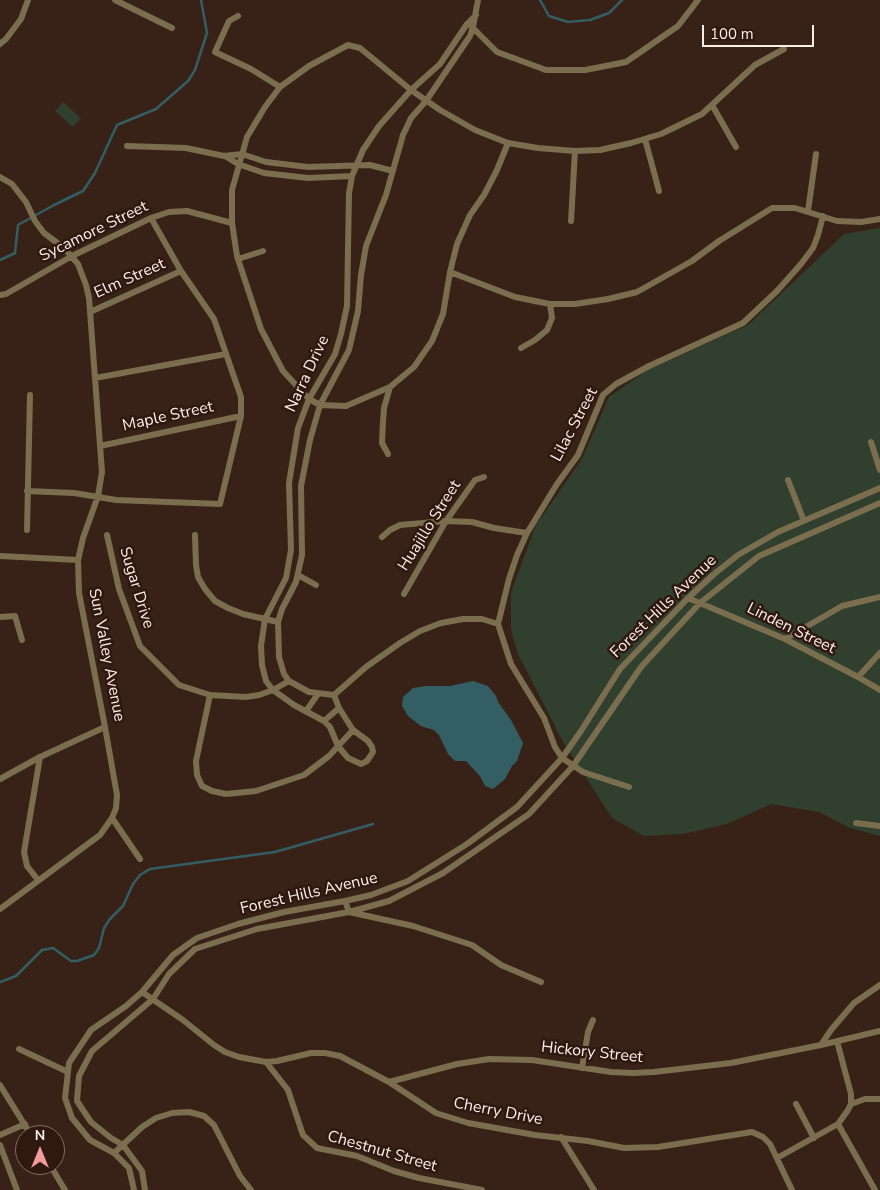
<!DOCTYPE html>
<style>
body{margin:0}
#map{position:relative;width:880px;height:1190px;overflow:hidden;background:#382218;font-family:"Nunito Sans",sans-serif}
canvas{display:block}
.north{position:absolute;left:15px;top:1125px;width:50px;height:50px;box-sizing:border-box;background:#2e180f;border:1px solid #816d65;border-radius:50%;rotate:0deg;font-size:14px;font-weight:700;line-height:20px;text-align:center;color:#fdede7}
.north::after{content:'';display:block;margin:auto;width:18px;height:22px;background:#f49b9f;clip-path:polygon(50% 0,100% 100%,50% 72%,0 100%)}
.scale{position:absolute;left:702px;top:25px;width:112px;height:22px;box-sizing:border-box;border:2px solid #fdede7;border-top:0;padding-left:6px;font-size:15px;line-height:18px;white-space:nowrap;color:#fdede7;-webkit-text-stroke:4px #2e180f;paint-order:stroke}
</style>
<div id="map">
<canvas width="880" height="1190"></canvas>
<div class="north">N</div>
<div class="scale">100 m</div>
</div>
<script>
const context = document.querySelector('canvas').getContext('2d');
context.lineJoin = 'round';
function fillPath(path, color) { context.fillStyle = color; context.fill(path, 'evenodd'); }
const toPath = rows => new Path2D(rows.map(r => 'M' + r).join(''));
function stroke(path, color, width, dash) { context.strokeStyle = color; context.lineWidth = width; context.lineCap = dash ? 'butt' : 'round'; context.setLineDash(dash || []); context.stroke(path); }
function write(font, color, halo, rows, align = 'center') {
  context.font = font + ' "Nunito Sans",sans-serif'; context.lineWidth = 5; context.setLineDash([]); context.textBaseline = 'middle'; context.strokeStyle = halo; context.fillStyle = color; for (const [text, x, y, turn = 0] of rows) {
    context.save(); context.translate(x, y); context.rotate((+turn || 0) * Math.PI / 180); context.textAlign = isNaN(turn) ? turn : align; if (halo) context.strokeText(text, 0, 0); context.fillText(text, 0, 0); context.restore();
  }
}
fillPath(toPath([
 [63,102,81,118,73,127,55,111],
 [880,228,880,836,850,828,819,812,771,804,727,824,683,834,644,836,612,818,563,742,518,654,511,630,511,592,536,525,582,459,609,397,649,369,748,325,844,234]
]), '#303f2e');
fillPath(toPath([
 [473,681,488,686,496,696,498,702,511,720,523,743,517,761,512,766,505,779,493,789,485,786,480,776,466,761,455,761,448,754,439,735,434,730,421,726,408,716,402,706,403,697,413,688,426,686,450,686]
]), '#325e64');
stroke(toPath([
 [540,0,549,16,568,22,590,20,609,13,622,0],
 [0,260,15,253,18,225,54,205,83,191,95,173,117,125,156,109,188,81,195,70,207,33,201,0],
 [0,982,16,976,42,950,53,948,71,961,77,961,94,955,99,948,104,928,110,919,123,906,133,884,140,875,150,869,275,852,373,824]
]), '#325e64', 2.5);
stroke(toPath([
 [115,0,172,28],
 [238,16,229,21,215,52,251,69,280,87],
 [471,26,497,52,546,70,585,70,626,62,678,26,698,0],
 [0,44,6,39,21,19,28,0],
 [712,105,736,147],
 [645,139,659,191],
 [508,143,497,170,484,195,470,215,457,244,450,272,443,314,432,341,414,367,390,387,346,406,320,405,309,399,283,371,261,329,237,256,232,223,232,190,247,137,265,107,280,87,309,66,348,45,360,48,411,90,440,110,475,130,508,143,538,148,575,151,600,150,631,143,661,134,702,114,755,65,784,49],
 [127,146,186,148,224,156,242,154,266,162,308,167,370,165,393,171],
 [225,156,238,164,264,173,308,178,352,176],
 [0,177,12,184,26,202,35,221,44,233,64,248,78,264,86,285,89,298,102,472,98,496,83,538,78,560,79,593,105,727,117,795,116,808,112,818,100,835,0,909],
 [808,211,816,154],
 [571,221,575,151],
 [238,259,263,251],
 [450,272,515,297,550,304,575,304,608,299,637,292,692,261,719,241,772,208,795,208,837,221,861,222,880,219],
 [0,295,6,294,72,256,151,218,169,212,187,211,232,223],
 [90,312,181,271],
 [521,348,535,340,547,330,552,318,550,304],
 [95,378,226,354],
 [871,442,880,470],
 [100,446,241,416],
 [388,454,382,443,383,422,384,408,390,387],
 [788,480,804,521],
 [27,491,74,493,116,500,220,504,241,416,241,397,214,319,181,271,151,218],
 [27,530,30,395],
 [107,535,119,589,140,646,179,685,210,695,246,697,259,695,273,690,289,681],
 [195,535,196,565,198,577,205,589,215,601,228,608,243,614,278,622],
 [382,537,390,530,400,525,446,521,472,522,494,528,527,533],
 [0,556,78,560],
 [298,575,316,585],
 [404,594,446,521,475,480,484,477],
 [688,598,785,639,858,677,880,690],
 [0,617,15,616,22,640],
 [785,639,842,606,880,597],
 [858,677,880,653],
 [210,695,196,761,197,775,202,786,212,791,226,794,256,791,304,775,329,756,353,730],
 [334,695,339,708,353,730,368,741,372,747,373,752,367,761,361,764,348,758,338,746,330,727,324,721,294,705,273,690,266,681,262,665,261,646,265,619,286,578,291,550,289,483,298,428,309,399,335,354,341,334,347,306,349,193,352,176,363,150,379,126,411,90,440,64,467,24,476,15],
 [334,695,309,692,289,681,284,674,279,657,278,622,282,609,296,582,302,555,301,486,310,440,320,405,349,350,358,311,361,275,366,246,386,195,403,135,411,118,426,101,470,36,473,27,478,0],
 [334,695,366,667,400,643,420,631,441,623,463,619,482,619,498,624],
 [306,711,318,694],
 [324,721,339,708],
 [0,779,40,757,105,727],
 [629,787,583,772,562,758,555,747,544,718,511,664,498,624,509,579,517,555,527,533,557,484,578,455,603,395,616,384,649,366,743,323,777,291,801,264,813,248,818,235,823,216],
 [112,818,140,859],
 [856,823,880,826],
 [38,880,27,866,24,852,40,757],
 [345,901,349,912,413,926,472,945,501,965,541,982],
 [142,992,183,1020,214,1045,225,1052,239,1057,266,1062,277,1061,311,1053,325,1053,340,1056,389,1082,436,1113,468,1123,535,1135,588,1141,624,1148,658,1147,752,1132,763,1137,770,1144,792,1190],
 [821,1045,831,1030,854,1003,880,985],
 [19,1049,68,1072],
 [266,1062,288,1090,303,1135,317,1148,357,1156,394,1171,419,1178,482,1190],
 [582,1068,588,1032,593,1020],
 [389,1082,457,1064,489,1059,532,1060,611,1072,633,1073,654,1072,731,1063,821,1045,880,1031],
 [0,1085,31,1135],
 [796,1104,814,1138],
 [851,1104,865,1099,880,1099],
 [838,1124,875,1190],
 [0,1135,25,1124],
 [561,1137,594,1190],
 [0,1145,17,1190],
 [114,1153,142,1127,156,1118,172,1113,189,1112,204,1116,214,1125,240,1176,251,1190],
 [777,1158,838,1124,848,1110,851,1104,851,1094,837,1041],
 [50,1165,65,1190],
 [134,1190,129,1168,114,1153,90,1140,72,1118,65,1098,69,1063,91,1030,126,1006,142,992,173,955,197,938,238,924,284,912,345,901,371,895,408,881,467,844,517,807,562,758,581,731,620,669,688,598,713,575,738,555,778,532,880,488],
 [145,1190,142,1171,123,1145,111,1138,91,1122,77,1101,79,1076,92,1051,153,999,169,974,195,949,257,929,349,912,389,901,443,873,529,814,573,766,641,667,700,603,759,556,880,503]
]), '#7b6e4e', 6);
write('16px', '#fdede7', '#2e180f', [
 ["Sycamore Street",94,232,-26],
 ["Elm Street",130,279,-24],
 ["Narra Drive",308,374,-65],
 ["Maple Street",168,417,-12],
 ["Lilac Street",575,425,-62],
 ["Huajillo Street",430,526,-58],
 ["Sugar Drive",136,588,73],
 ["Forest Hills Avenue",664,607,-44],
 ["Linden Street",791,629,26],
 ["Sun Valley Avenue",106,655,79],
 ["Forest Hills Avenue",309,894,-13],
 ["Hickory Street",592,1053,6],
 ["Cherry Drive",498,1112,11],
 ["Chestnut Street",382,1152,16]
]);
</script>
